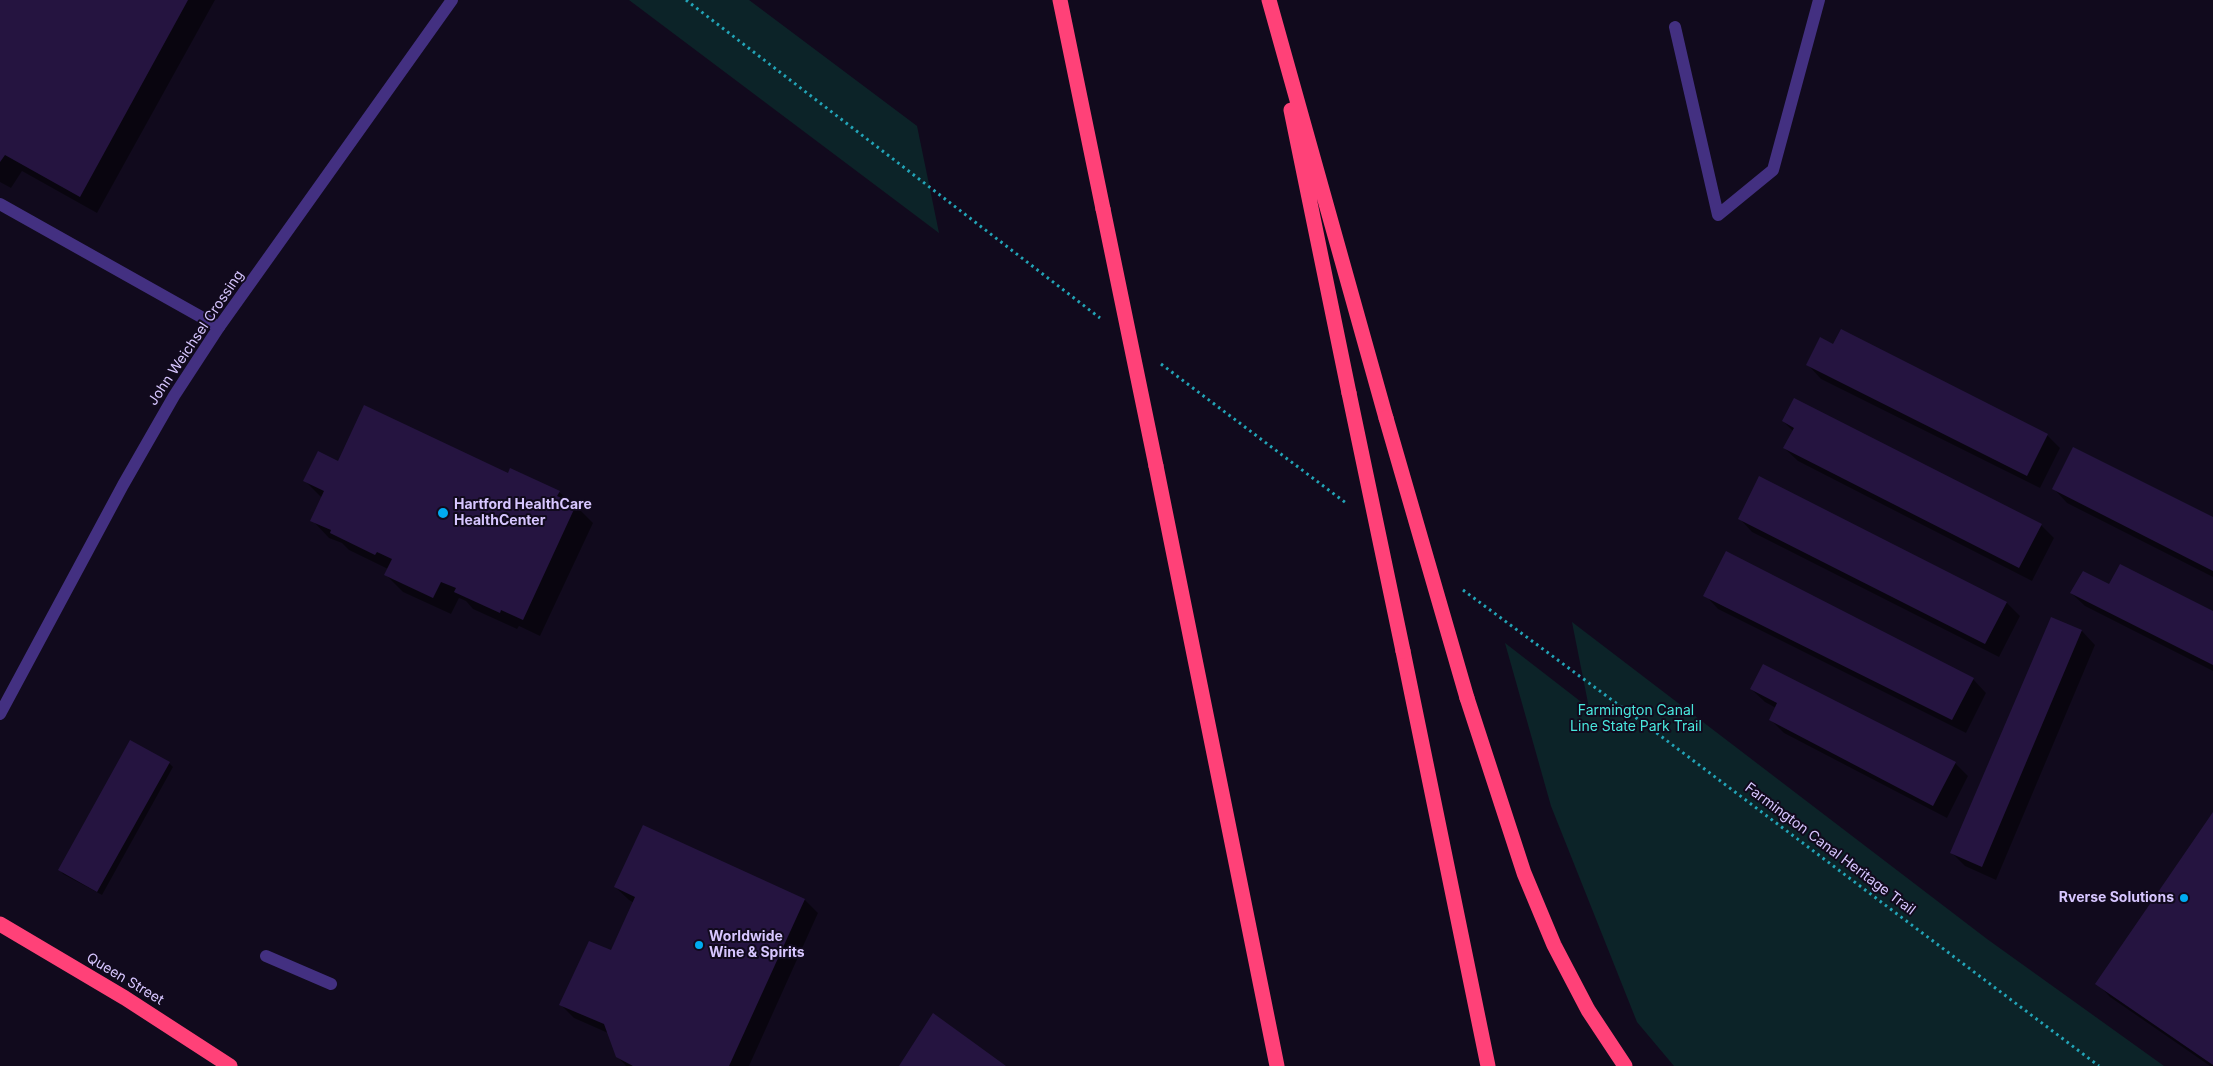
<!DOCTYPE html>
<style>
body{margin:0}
canvas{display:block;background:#110a1d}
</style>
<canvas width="2213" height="1066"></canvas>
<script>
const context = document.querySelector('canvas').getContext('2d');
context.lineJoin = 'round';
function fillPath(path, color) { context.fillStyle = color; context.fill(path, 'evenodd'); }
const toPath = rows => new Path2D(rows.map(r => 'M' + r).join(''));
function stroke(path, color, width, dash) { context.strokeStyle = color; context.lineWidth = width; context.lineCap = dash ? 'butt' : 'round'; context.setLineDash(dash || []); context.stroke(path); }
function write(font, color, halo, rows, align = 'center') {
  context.font = font + ' Inter,sans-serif'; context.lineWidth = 4; context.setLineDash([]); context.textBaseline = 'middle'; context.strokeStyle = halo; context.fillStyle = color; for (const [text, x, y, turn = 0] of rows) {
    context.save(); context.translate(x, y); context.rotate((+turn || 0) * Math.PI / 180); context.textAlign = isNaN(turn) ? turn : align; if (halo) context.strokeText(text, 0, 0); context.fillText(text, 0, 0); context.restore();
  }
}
fillPath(toPath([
 [629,0,749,0,917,126,939,233],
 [1572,622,1987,939,2164,1066,1674,1066,1637,1022,1551,806,1505,643,1589,708]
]), '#0c2328');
fillPath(toPath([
 [0,0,215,0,97,213,22,171,11,188,0,182],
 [1808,365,2047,435,2060,448,2040,488,1821,379],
 [1783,421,2041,525,2054,538,2032,581,1798,461,1784,448,1793,431],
 [339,462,509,474,559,492,576,506,593,523,540,636,519,626,517,629,473,609,466,601,459,598,451,614,403,592,386,575,388,569,349,550,342,543,329,538,312,520,322,498,305,481],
 [1759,478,2007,603,2020,616,1999,657,1752,532,1739,518],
 [2054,489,2213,519,2213,577,2067,503],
 [2110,585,2213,612,2213,671,2085,606,2071,593],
 [1705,595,1973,679,1986,693,1966,733,1718,609],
 [2051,618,2082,631,2095,645,1996,880,1965,866,1952,853],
 [1751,689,1955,763,1968,776,1947,818,1784,733,1770,719,1776,708,1765,702],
 [169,763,173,767,102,895,63,874,59,869],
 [2213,814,2213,1066,2210,1066,2110,997,2097,983],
 [643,826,805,900,818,913,749,1066,626,1066,617,1056,608,1033,574,1018,561,1005,611,952,634,903,629,900,615,887]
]), '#0007');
fillPath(toPath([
 [0,0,188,0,80,197,5,155,0,162],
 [1841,329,2048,434,2027,476,1806,365,1820,337,1833,344],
 [1794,398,2042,524,2019,568,1783,448,1794,428,1782,421],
 [364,405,508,473,510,468,560,491,557,496,576,505,523,620,501,610,500,613,454,592,456,588,441,582,433,598,384,575,392,559,377,552,375,555,330,533,331,530,310,521,324,491,303,481,318,451,338,461],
 [2073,447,2213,517,2213,571,2052,489],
 [1759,476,2007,602,1985,644,1738,519],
 [1726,551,1974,678,1952,720,1703,596],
 [2120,564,2213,611,2213,665,2070,593,2083,571,2109,584],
 [2051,617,2082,630,1982,867,1950,853],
 [1763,664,1956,762,1933,806,1769,720,1777,703,1750,689],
 [130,740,170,762,97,892,58,870],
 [2213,812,2213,1065,2095,984],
 [643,825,805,899,729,1066,633,1066,616,1057,604,1024,559,1005,589,941,611,950,635,897,614,887],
 [933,1013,1006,1066,899,1066]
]), '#251440');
stroke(toPath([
 [686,0,1100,318],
 [1161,364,1346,503],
 [1463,590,1658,734,2099,1066]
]), '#22a4b7', 3, [2.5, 4]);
stroke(toPath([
 [1675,27,1718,215,1773,170,1819,0],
 [0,204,219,327],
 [266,956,331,984]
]), '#433081', 12);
stroke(toPath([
 [0,714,123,485,174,396,219,327,452,0]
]), '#433081', 12);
stroke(toPath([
 [1060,0,1103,209],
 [1269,0,1386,418],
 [1291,110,1349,393],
 [1156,466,1277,1066],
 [1403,651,1488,1066],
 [1467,698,1524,873,1554,945,1588,1010,1625,1066],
 [0,924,125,998,230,1066]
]), '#ff4178', 15);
stroke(toPath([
 [1103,209,1156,466],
 [1349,393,1403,651],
 [1386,418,1467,698]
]), '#ff4178', 15);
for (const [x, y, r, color] of [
 [443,513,6,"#00abf1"],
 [2184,898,5,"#00abf1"],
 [699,945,5,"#00abf1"]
]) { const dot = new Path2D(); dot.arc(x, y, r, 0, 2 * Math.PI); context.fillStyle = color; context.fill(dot); stroke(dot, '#110a1d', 2); }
write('14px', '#d7c6ff', '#110a1d', [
 ["John Weichsel Crossing",196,338,-56],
 ["Farmington Canal Heritage Trail",1830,849,37],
 ["Queen Street",125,979,31]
]);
write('bold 14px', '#d7c6ff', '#110a1d', [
 ["Hartford HealthCare",454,505],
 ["HealthCenter",454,521],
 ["Rverse Solutions",2174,898,"right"],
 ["Worldwide",709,937],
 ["Wine & Spirits",709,953]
], 'left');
write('14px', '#49e8de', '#110a1d', [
 ["Farmington Canal",1636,711],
 ["Line State Park Trail",1636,727]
]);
</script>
